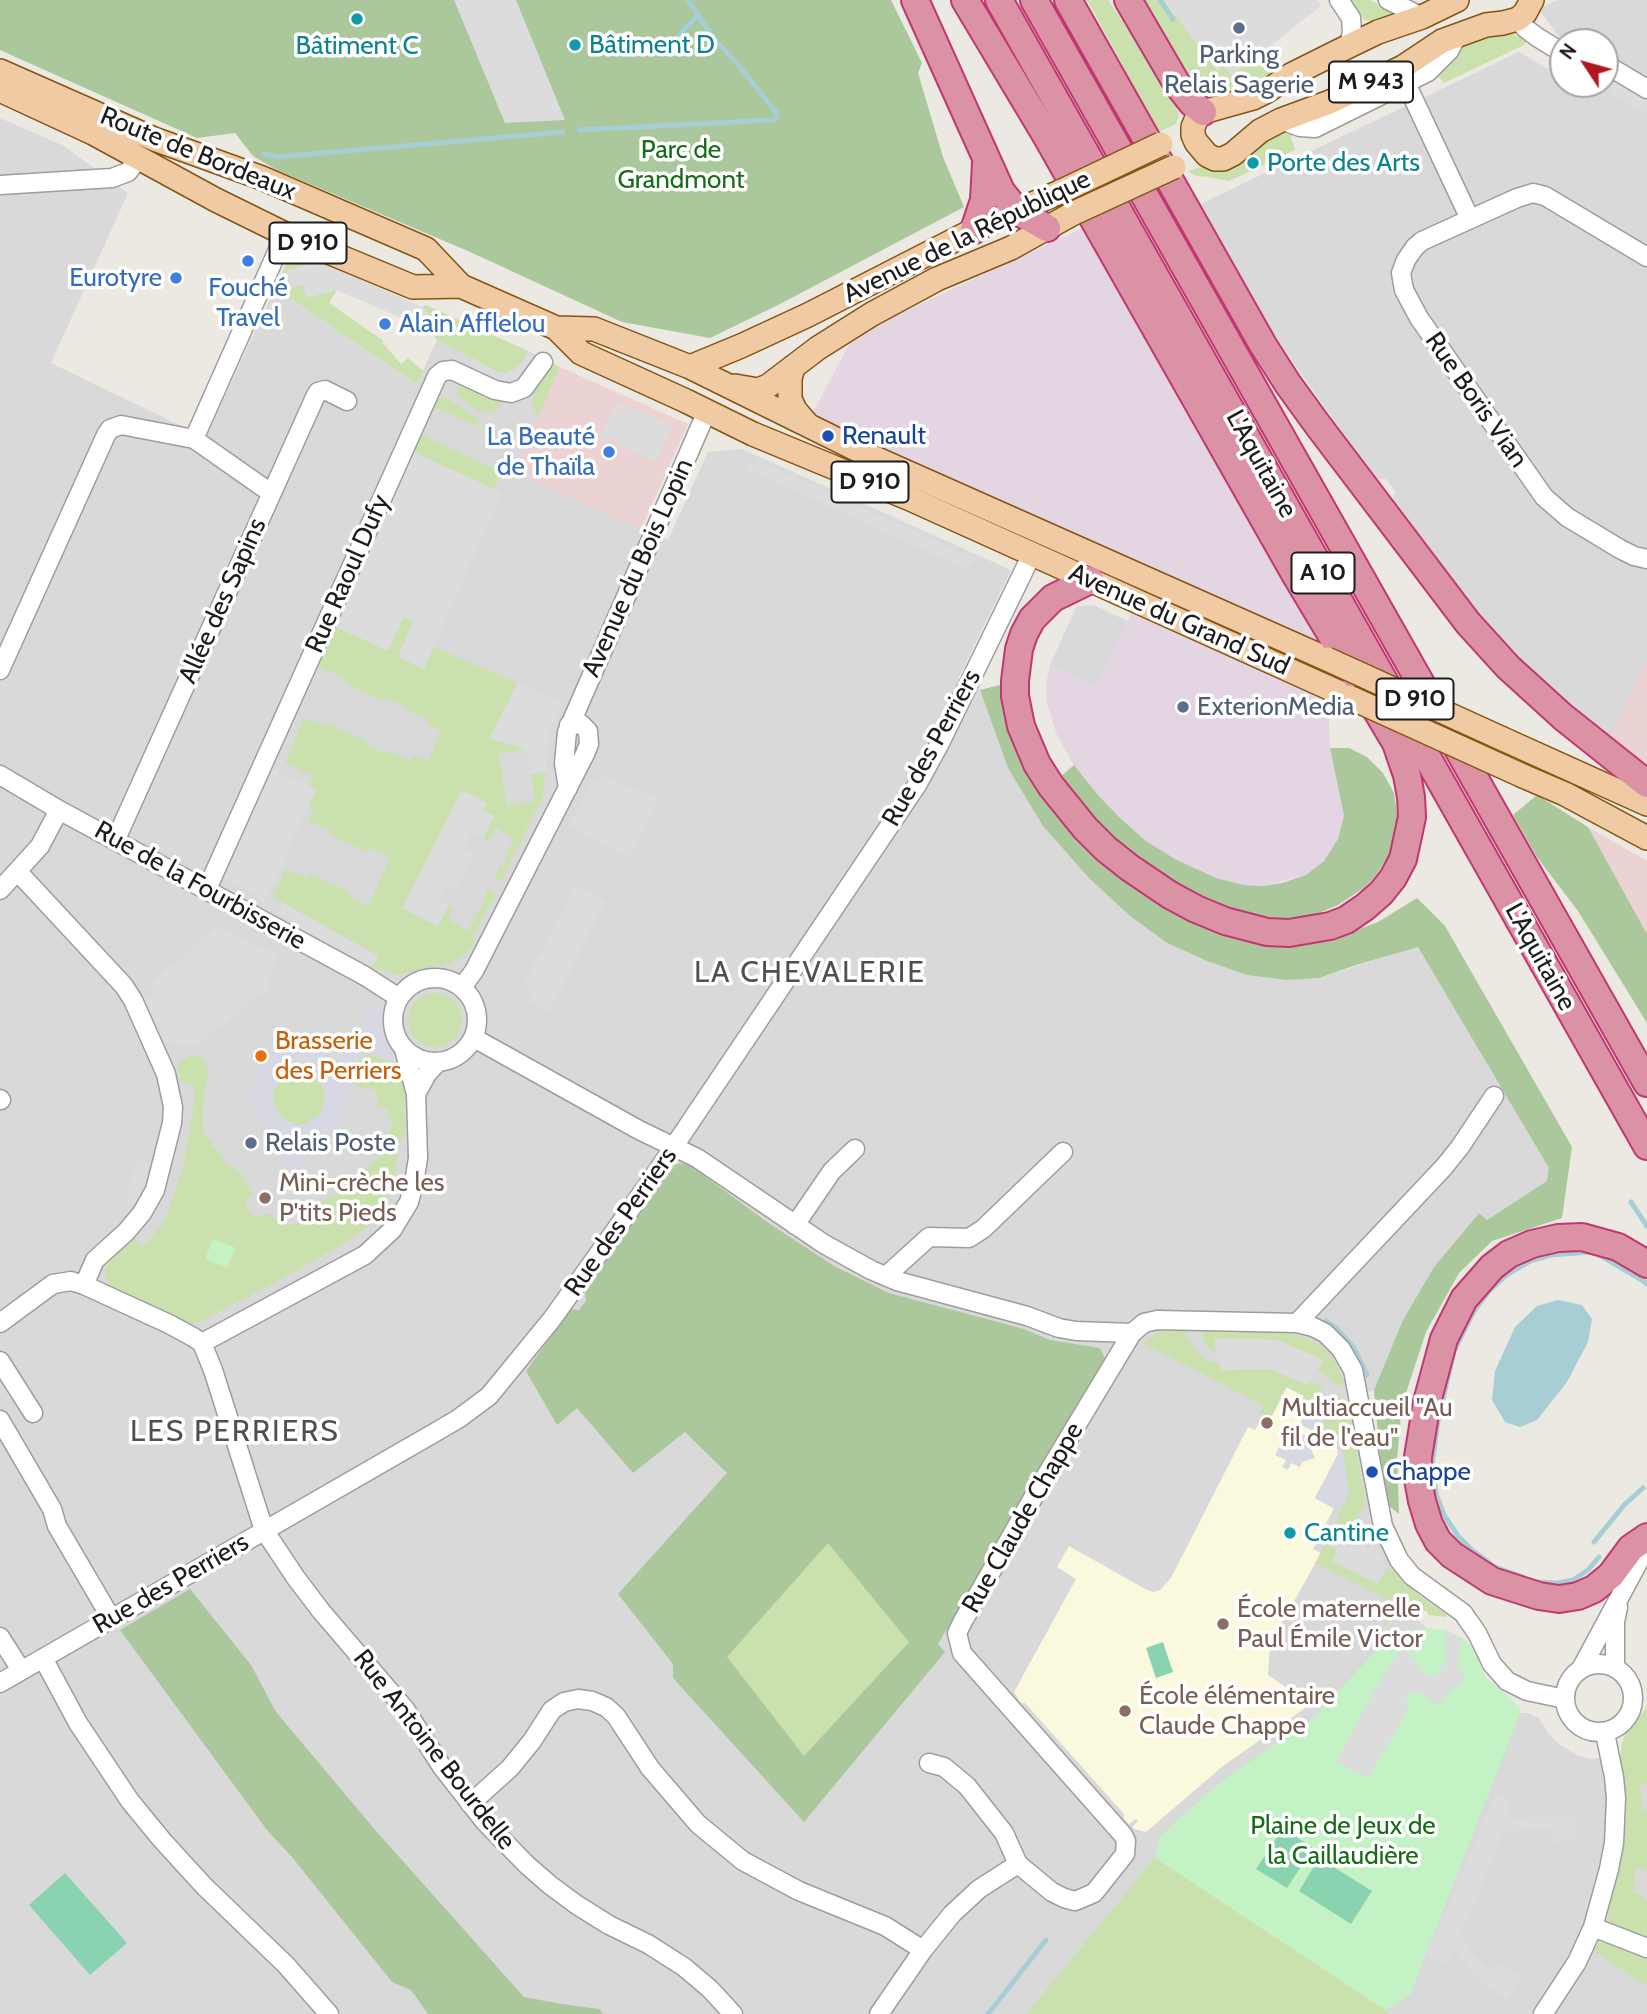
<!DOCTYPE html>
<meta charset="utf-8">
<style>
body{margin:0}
#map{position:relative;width:1647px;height:2014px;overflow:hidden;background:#ece8e2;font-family:Cabin,sans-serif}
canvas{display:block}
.north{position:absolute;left:1549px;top:28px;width:70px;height:70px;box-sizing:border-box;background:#fff;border:2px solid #a4a4a4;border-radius:50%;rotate:306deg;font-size:19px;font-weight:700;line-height:28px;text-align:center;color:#1c1c1c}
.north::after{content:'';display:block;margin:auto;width:24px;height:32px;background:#b11621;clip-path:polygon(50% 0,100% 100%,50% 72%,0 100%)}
</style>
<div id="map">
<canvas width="1647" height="2014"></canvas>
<div class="north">N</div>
</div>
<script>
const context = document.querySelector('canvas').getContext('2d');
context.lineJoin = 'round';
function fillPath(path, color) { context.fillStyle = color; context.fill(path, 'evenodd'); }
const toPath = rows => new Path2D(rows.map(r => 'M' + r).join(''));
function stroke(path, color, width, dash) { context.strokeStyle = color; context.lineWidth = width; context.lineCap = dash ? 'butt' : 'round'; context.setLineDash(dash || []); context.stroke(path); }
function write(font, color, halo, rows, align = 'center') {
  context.font = font + ' Cabin,sans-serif'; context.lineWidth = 7; context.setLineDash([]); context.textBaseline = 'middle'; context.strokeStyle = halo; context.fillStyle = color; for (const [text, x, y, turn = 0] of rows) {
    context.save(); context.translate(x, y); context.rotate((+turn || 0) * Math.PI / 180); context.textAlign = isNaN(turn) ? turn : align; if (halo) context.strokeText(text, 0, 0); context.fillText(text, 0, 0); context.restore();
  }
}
fillPath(toPath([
 [1557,0,1647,0,1647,657,1610,740,1561,704,1484,626,1392,501,1396,492,1386,479,1375,479,1279,342,1194,207,1519,52,1546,68,1563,75,1563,84,1605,84,1605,42,1563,43,1539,9],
 [0,118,64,146,128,193,51,363,206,438,275,288,417,384,437,340,497,372,528,351,560,367,515,473,668,540,708,452,742,449,1011,570,958,679,980,690,1008,768,1089,878,1130,916,1167,943,1207,961,1247,975,1286,980,1319,978,1418,946,1550,1168,1548,1181,1487,1220,1479,1213,1434,1267,1403,1320,1374,1390,1360,1395,1399,1560,1400,1605,1427,1628,1445,1630,1462,1638,1472,1647,1486,1678,1520,1707,1520,1713,1528,1713,1539,1718,1548,1733,1560,1745,1579,1756,1591,1759,1611,1756,1628,1752,1647,1737,1647,2014,0,2014],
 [1093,605,1128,621,1096,688,1050,665,1076,607]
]), '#dad9d9');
fillPath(toPath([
 [560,367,688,424,641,529,514,473],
 [1647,657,1647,766,1610,740],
 [1588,827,1647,861,1647,934]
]), '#ebd3d4');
fillPath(toPath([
 [1083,228,1326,653,1330,748,1344,816,1338,839,1324,861,1306,875,1262,886,1244,885,1216,878,1175,859,1146,841,1120,818,1098,795,1074,765,1057,735,1047,703,1046,685,1050,665,1096,688,1147,580,807,424,854,335]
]), '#e4d5e3');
fillPath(toPath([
 [1287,1387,1305,1396,1303,1401,1309,1404,1300,1424,1336,1444,1338,1454,1315,1498,1334,1508,1313,1549,1321,1553,1270,1644,1268,1675,1311,1704,1223,1766,1146,1832,1134,1829,1132,1827,1138,1821,1136,1819,1129,1824,1124,1819,1124,1814,1025,1703,1021,1703,1014,1692,1076,1579,1057,1567,1069,1546,1147,1590,1154,1592,1160,1590,1171,1578,1248,1427,1255,1430,1264,1414,1271,1418]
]), '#fbf9dd');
fillPath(toPath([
 [1087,0,1108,0,1171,94,1179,114,1176,124,1155,134,1122,64],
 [1142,0,1164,0,1172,12,1232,75,1270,46,1281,67,1261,80,1228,92,1215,94,1200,90,1198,93,1191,88],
 [1349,0,1370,0,1397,14,1371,21,1364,20],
 [1489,30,1513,34,1527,41,1524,45,1444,83,1437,75,1446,67,1462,44],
 [1278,126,1294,132,1291,137,1295,150,1229,181,1209,177,1196,176,1188,171,1200,167,1227,169],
 [294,248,315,259,308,265,287,271,303,285,307,297,337,290,329,303,384,341,382,342,401,364,408,358,423,371,417,384,275,288],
 [426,305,528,351,524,360,514,370,505,373,497,372,437,340,418,319,421,316,429,324,434,320,422,307],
 [546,360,560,367,538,417,532,406,539,373],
 [466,382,499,397,502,401,500,406,493,411,478,411,457,396,458,383],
 [446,397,479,420,476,426,434,407,436,401],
 [422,435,502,472,494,489,411,451],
 [403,617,413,621,398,657,424,668,434,647,518,683,489,739,526,749,498,754,507,806,535,801,531,775,546,771,542,798,501,882,494,879,500,866,503,867,506,861,504,859,514,838,495,828,488,841,483,838,494,816,483,811,486,803,402,908,438,926,449,905,454,907,448,920,468,931,478,910,480,911,483,904,482,903,488,890,496,894,473,936,474,944,471,949,461,957,450,963,396,975,372,967,377,955,273,897,286,869,307,878,310,874,350,892,348,896,369,906,390,857,370,848,367,852,328,834,329,830,308,821,314,809,308,806,316,789,309,785,313,776,285,763,304,718,324,726,326,723,367,741,366,745,386,754,388,751,410,761,413,756,428,761,441,731,427,724,429,720,406,710,407,707,387,698,385,702,344,683,346,679,317,666,334,626],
 '408 1020a27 27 0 1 1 54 0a27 27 0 1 1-54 0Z',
 [366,1054,402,1064,404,1079,405,1136,400,1141,395,1175,390,1192,366,1228,346,1242,296,1271,190,1327,112,1291,107,1282,105,1272,109,1260,114,1253,133,1238,142,1247,156,1232,167,1216,184,1164,195,1094,193,1086,182,1082,179,1077,178,1066,181,1061,189,1056,198,1056,205,1061,207,1065,208,1074,203,1101,203,1132,227,1164,241,1173,252,1194,245,1202,247,1211,254,1216,271,1214,274,1219,288,1225,300,1223,304,1219,305,1215,331,1195,333,1197,342,1189,349,1190,349,1184,359,1176,358,1174,382,1155,379,1150,381,1140,387,1140,389,1128,395,1125,390,1121,390,1118,387,1117,387,1109,377,1107,378,1096,374,1089,355,1087,356,1080,347,1069],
 '273 1098a26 26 0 1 1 52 0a26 26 0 1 1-52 0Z',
 [1184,1330,1198,1354,1207,1361,1220,1364,1221,1370,1270,1369,1307,1385,1309,1381,1323,1387,1313,1407,1302,1401,1304,1396,1286,1387,1270,1418,1260,1413,1264,1406,1143,1343,1157,1333],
 [1204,1332,1283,1333,1298,1335,1313,1341,1323,1348,1334,1359,1346,1385,1342,1386,1332,1382,1329,1377,1317,1370,1323,1360,1278,1340,1215,1338,1216,1351,1211,1350,1205,1344,1202,1336],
 [1336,1395,1348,1401,1366,1507,1359,1512,1351,1531,1337,1524,1340,1512,1349,1493,1342,1447,1317,1433],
 [1328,1540,1329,1541,1327,1545,1338,1550,1332,1561,1378,1584,1387,1569,1401,1574,1415,1592,1447,1615,1445,1617,1428,1615,1427,1611,1420,1611,1419,1616,1400,1617,1385,1625,1383,1623,1399,1605,1315,1563],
 [828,1542,909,1642,804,1756,726,1657],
 [1647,1707,1647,1784,1640,1786,1642,1810,1647,1810,1647,1870,1636,1868,1633,1893,1644,1895,1644,1899,1647,1900,1647,1942,1614,1926,1609,1920,1607,1903,1623,1805,1621,1746,1626,1732],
 [1155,1858,1385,2010,1391,2014,1026,2014],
 [1605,1941,1613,1942,1647,1955,1647,1986,1590,1949]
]), '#cae1ad');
fillPath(toPath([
 [0,0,891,0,922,63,918,73,943,157,964,207,780,304,710,338,622,322,468,251,277,170,253,156,235,133,197,138,0,50],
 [1015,681,1051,785,1074,765,1098,795,1120,818,1146,841,1175,859,1216,878,1244,885,1262,886,1282,883,1306,875,1324,861,1338,839,1344,816,1330,748,1349,748,1367,757,1383,773,1394,793,1397,814,1396,840,1389,855,1376,875,1365,887,1338,905,1310,917,1320,940,1343,935,1378,922,1417,898,1445,926,1572,1147,1562,1218,1492,1241,1459,1273,1426,1332,1402,1405,1397,1458,1399,1514,1384,1502,1374,1390,1403,1320,1434,1267,1479,1213,1487,1220,1547,1181,1549,1168,1418,947,1356,965,1319,978,1286,980,1247,975,1207,961,1167,943,1130,916,1089,878,1043,826,1008,768,980,690],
 [1537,795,1588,827,1647,934,1647,1023,1578,911,1537,857,1513,815],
 [687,1163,767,1222,834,1266,889,1293,1024,1329,1050,1340,1100,1348,1105,1358,938,1644,945,1652,804,1822,673,1678,673,1664,618,1594,727,1473,685,1432,633,1473,577,1408,557,1425,526,1371,571,1309,579,1310,586,1301,585,1290,676,1164],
 [828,1543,909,1642,804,1756,727,1657],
 [190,1589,251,1665,276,1712,376,1831,524,1997,562,2004,599,2009,603,2014,428,2014,411,1990,392,1982,292,1857,267,1830,120,1630]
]), '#abc79c');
fillPath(toPath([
 [213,1239,236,1248,227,1268,205,1259],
 [1427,1628,1445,1630,1462,1638,1472,1647,1486,1678,1520,1707,1520,1713,1410,1995,1385,2010,1155,1858,1160,1836,1223,1780,1312,1719,1386,1640,1401,1632]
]), '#c3f2c4');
fillPath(toPath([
 [1163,1642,1173,1672,1156,1678,1146,1648],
 [1283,1828,1313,1848,1287,1888,1256,1869],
 [1319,1858,1372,1891,1351,1924,1299,1891],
 [65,1873,127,1943,90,1975,29,1905]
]), '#89d3b1');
fillPath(toPath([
 [454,0,516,0,565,120,505,123],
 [1164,0,1317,0,1321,6,1232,76,1225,66,1217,71],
 [1605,75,1647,100,1647,115,1598,84,1605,84],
 [315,259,422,307,434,320,428,324,418,312,410,312,404,319,337,290,307,297,303,285,291,288,286,271,308,265],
 [528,351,537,364,529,376,510,387,467,370,473,358,497,372,505,373,513,370,520,366],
 [617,402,673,426,656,462,622,447,614,440,600,438],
 [411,451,502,493,424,669,398,657,413,622,404,617,388,651,334,626],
 [759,461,965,554,976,559,965,569,743,467],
 [518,683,562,703,548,733,546,771,531,775,526,749,489,739],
 [272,769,316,789,264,903,243,887,222,878],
 [601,776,659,799,630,858,569,826,593,780,598,782],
 [462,790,487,803,484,811,495,816,483,838,472,833,464,848,475,853,456,890,446,885,439,900,449,905,438,926,402,908],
 [575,884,606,901,549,1013,529,1002,534,992,523,986,538,956,540,957,543,950,542,949,560,913,562,913,566,907,564,905],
 [283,903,378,956,372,967,278,915],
 [217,926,278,955,268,989,195,1047,163,1041,143,999,156,994,149,985],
 [138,1160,150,1163,144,1186,135,1206,125,1201],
 [1215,1338,1278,1340,1323,1360,1307,1385,1270,1369,1220,1370,1220,1364,1217,1364],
 [1337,1524,1351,1531,1359,1544,1383,1557,1385,1570,1378,1584,1332,1561,1337,1550,1327,1545],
 [1445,1630,1462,1638,1457,1666,1466,1677,1436,1705,1425,1695,1412,1692,1405,1702,1409,1708,1368,1778,1336,1762,1385,1671,1396,1656,1405,1648,1428,1676,1433,1676,1439,1672,1446,1661],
 [1495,1794,1511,1800,1507,1815,1511,1818,1575,1816,1577,1840,1551,1842,1552,1828,1504,1832,1461,1935,1473,1954,1489,1970,1495,1969,1502,1962,1522,1979,1506,1999,1494,1989,1491,1991,1453,1951,1445,1965,1427,1956]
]), '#dcdcdc');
fillPath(toPath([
 [376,1004,402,1064,366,1054,347,1069,339,1058,363,1037,364,1014],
 [287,1046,327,1051,350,1082,344,1121,313,1146,311,1159,297,1170,283,1168,273,1154,275,1141,250,1109,255,1070],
 [298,1071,307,1073,315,1076,321,1083,324,1091,325,1099,319,1115,304,1124,295,1124,280,1116,273,1100,273,1092,282,1077],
 [1323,1387,1336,1395,1317,1433,1300,1424,1309,1404,1313,1406],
 [1297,1431,1321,1443,1310,1447,1315,1458,1302,1462,1300,1467,1291,1463,1288,1470,1282,1467,1286,1460,1275,1455,1279,1447,1287,1451],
 [1342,1447,1349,1493,1340,1512,1315,1498]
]), '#d7d8e1');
fillPath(toPath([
 [1558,1300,1582,1305,1592,1319,1588,1342,1567,1382,1537,1420,1520,1427,1505,1422,1492,1400,1495,1371,1515,1327,1537,1306]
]), '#a7ced5');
stroke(toPath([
 [1160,0,1173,19],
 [679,35,698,15,688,0],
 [579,130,773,120,776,118,776,112,735,61,714,39,698,15],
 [264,154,277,157,563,132],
 [1631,1202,1647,1226],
 [1326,1321,1337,1329,1354,1348,1367,1375],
 [1594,1542,1625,1504,1643,1488],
 [1523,1577,1495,1567,1472,1550,1458,1536,1444,1515,1436,1494,1432,1465,1438,1421,1454,1351,1474,1311,1489,1291,1508,1274,1530,1261,1551,1255,1589,1252,1596,1253,1642,1280,1647,1284],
 [1535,1582,1558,1583,1573,1580,1588,1570,1599,1557],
 [988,2014,1046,1940]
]), '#a7ced5', 5);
const minor = toPath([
 [1339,0,1351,18,1352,32,1349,46],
 [1388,0,1422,17],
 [1518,19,1525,28,1537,37,1563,53],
 [1605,64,1647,89],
 [1406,83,1470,219],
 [1281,120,1300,127,1315,128,1428,72,1449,51,1458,34],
 [0,185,112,178,128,172,139,158],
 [1647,257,1545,196,1533,193,1517,198,1422,241,1415,247,1406,260,1401,273,1404,290,1419,318,1544,497,1567,517,1620,549,1634,556,1647,559],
 [194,439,285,234],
 [0,670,106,435,110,429,121,425,194,439,271,493],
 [0,775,59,810,365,976,399,998],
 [568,788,564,763,567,732,707,411],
 [116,839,316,395,318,392,325,390,347,401],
 [18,872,124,986,133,1000,166,1074,173,1107,172,1123,155,1190,142,1213,126,1232,95,1260,84,1285,169,1324,193,1337,202,1343,213,1370,264,1530,296,1578,321,1611,405,1709,442,1767,485,1822,527,1865,550,1885,577,1905,609,1925,648,1944,684,1967,710,1989,733,2014],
 [207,889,437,376,443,371,452,370,495,390,511,393,524,388,543,362],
 [0,890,40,846,59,810],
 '393 1020a42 42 0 1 1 84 0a42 42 0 1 1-84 0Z',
 [462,987,474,971,585,754,589,744,588,731,581,724,569,725],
 [474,1038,639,1130,697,1158,824,1244,871,1270,897,1281,1027,1316,1059,1328,1076,1331,1132,1333,1144,1323,1157,1320,1297,1323,1313,1327,1325,1333,1341,1349,1353,1370,1383,1526,1399,1560,1412,1576,1463,1613,1477,1633,1492,1664,1507,1681,1527,1691,1565,1699],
 [404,1049,416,1094,427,1074,437,1063],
 [0,1099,1,1100],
 [795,1225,832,1171,855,1149],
 [886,1276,929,1237,969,1238,983,1229,1063,1152],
 [0,1323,53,1284,71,1281,84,1285],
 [1297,1323,1444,1167,1460,1147,1494,1096],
 [202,1343,365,1255,392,1230,409,1202,414,1183,418,1158,416,1094],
 [0,1361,33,1413],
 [0,1420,52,1509,57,1526,111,1618],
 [0,1637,21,1670],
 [43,1658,78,1723,130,1801,162,1840,204,1886,286,1965,329,2014],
 '1565 1698a34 34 0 1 1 68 0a34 34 0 1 1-68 0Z',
 [1615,1668,1615,1622,1618,1607],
 [1581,1669,1647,1546],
 [0,1683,434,1433,458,1419,489,1396,552,1319,652,1179,917,785,939,745,1032,554],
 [929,1763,944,1767,967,1786,1004,1833,1018,1864,1052,1892,1064,1898,1075,1901,1094,1893,1125,1854,1126,1841,1123,1835,962,1653,957,1633,963,1621,1041,1484,1132,1333],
 [470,1804,510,1768,532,1741,552,1710,564,1702,578,1699,592,1701,606,1707,616,1716,650,1768,698,1824,743,1861,799,1891,885,1926,923,1950],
 [1593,1927,1647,1948],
 [879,2014,923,1950,952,1914,979,1889,1018,1864],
 [1543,2014,1577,1962,1593,1927,1609,1869,1614,1843,1616,1798,1614,1777,1605,1733]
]);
const major = toPath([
 [1457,0,1422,17,1378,32,1349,46,1291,75,1267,91,1253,98,1203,112,1197,118,1193,127,1193,135,1196,142,1207,155,1215,159,1223,159,1233,154,1260,131,1281,120,1330,102,1403,67,1442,41,1486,25,1503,23,1518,19,1525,13,1532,0],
 [0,71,154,139,262,178,426,249,461,286,556,328,581,353,686,401,753,434,908,498,1349,697],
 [0,90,93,133,216,200,285,234,413,287,461,286],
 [556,328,594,329,690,367,868,455,1327,659],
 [690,367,741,346,808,315,974,230,1062,191],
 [793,367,790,379,790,399,795,410,807,424],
 [735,386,758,390,768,386,818,348,872,314,937,279,1011,248,1074,213],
 [1503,739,1647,804],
 [1523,776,1565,794,1647,838]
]);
const highway = toPath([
 [915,0,1001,191,1017,211,1047,228],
 [965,0,1047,137,1295,574,1396,743,1407,775,1411,797,1412,817,1403,859,1393,878,1381,893,1365,907,1346,920,1330,926,1289,933,1267,932,1225,921,1196,909,1170,895,1130,868,1106,849,1085,828,1051,786,1037,764,1021,726,1015,696,1015,681,1019,649,1024,634,1032,619,1053,598,1090,580],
 [999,0,1647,1146],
 [1034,0,1647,1083],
 [1068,0,1263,345,1288,384,1317,424,1468,623,1508,667,1563,717,1647,784],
 [1128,0,1177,84,1192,103,1203,112],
 [974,230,984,200,986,163],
 [1647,1264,1618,1247,1582,1237,1558,1238,1532,1244,1509,1254,1492,1267,1464,1299,1444,1339,1427,1402,1418,1457,1418,1479,1422,1501,1429,1524,1438,1541,1452,1555,1492,1581,1539,1596,1559,1599,1578,1596,1594,1589,1611,1575,1631,1548,1647,1537]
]);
stroke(minor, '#9d9d9d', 21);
stroke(major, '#835511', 26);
stroke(highway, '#c23771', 30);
stroke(minor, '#fff', 18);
stroke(major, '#f0caa3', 23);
stroke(highway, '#db92a5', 26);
const majorBridge = toPath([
 [1062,191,1161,144],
 [1074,213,1174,167],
 [1327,659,1503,739],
 [1349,697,1523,776]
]);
stroke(majorBridge, '#835511', 26, []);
stroke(majorBridge, '#f0caa3', 23);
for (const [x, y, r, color] of [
 [357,19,7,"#0f9aa8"],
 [1239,28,7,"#5c6f8a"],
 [575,45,7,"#0f9aa8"],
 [1253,163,7,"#0f9aa8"],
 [248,261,7,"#3f7fe0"],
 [176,278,7,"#3f7fe0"],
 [385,324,7,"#3f7fe0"],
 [828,436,7,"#1a4fb4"],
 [609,452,7,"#3f7fe0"],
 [1183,707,7,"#5c6f8a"],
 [261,1056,7,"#e8710a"],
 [251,1143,7,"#5c6f8a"],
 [265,1198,7,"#8d6e63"],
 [1267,1423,7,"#8d6e63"],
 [1372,1472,7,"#1a4fb4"],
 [1290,1533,7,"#0f9aa8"],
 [1223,1624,7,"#8d6e63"],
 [1125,1711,7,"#8d6e63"]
]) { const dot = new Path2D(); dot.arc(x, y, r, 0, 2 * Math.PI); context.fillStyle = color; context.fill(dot); stroke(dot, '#fff', 2.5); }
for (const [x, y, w] of [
 [1371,82,84],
 [308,243,77],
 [870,482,77],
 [1323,573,63],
 [1415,699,77]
]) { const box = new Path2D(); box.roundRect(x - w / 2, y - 20.5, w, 41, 5); context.fillStyle = '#fff'; context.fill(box); stroke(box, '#1c1c1c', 2); }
write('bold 24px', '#1c1c1c', null, [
 ["M 943",1371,82],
 ["D 910",308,243],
 ["D 910",870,482],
 ["A 10",1323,573],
 ["D 910",1415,699]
]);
write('26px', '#0d838f', '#fff', [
 ["Bâtiment D",589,45],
 ["Bâtiment C",357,46,"center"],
 ["Porte des Arts",1267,163],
 ["Cantine",1304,1533]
], 'left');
write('26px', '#4e5e75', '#fff', [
 ["Parking",1239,55,"center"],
 ["Relais Sagerie",1239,85,"center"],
 ["ExterionMedia",1197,707],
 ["Relais Poste",265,1143]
], 'left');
write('26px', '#176c18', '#fff', [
 ["Parc de",681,150],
 ["Grandmont",681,180],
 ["Plaine de Jeux de",1343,1826],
 ["la Caillaudière",1343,1856]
]);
write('26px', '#1c1c1c', '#fff', [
 ["Route de Bordeaux",198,154,22],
 ["Avenue de la République",967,237,-26],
 ["Rue Boris Vian",1476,400,55],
 ["L'Aquitaine",1261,464,61],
 ["Avenue du Bois Lopin",638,568,-66],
 ["Rue Raoul Dufy",348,574,-66],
 ["Allée des Sapins",223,601,-66],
 ["Avenue du Grand Sud",1179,620,24],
 ["Rue des Perriers",932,748,-61],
 ["Rue de la Fourbisserie",200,886,29],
 ["L'Aquitaine",1540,957,61],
 ["Rue des Perriers",621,1222,-55],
 ["Rue Claude Chappe",1023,1518,-60],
 ["Rue des Perriers",171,1584,-30],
 ["Rue Antoine Bourdelle",434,1750,52]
]);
write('26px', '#366cbe', '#fff', [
 ["Eurotyre",162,278],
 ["Fouché",248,288,"center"],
 ["Travel",248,318,"center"],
 ["Alain Afflelou",399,324,"left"],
 ["La Beauté",595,437],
 ["de Thaïla",595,467]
], 'right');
write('26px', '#164399', '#fff', [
 ["Renault",842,436],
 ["Chappe",1386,1472]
], 'left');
write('26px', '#c56008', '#fff', [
 ["Brasserie",275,1041],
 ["des Perriers",275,1071]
], 'left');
write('26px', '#785e54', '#fff', [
 ["Mini-crèche les",279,1183],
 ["P'tits Pieds",279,1213],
 ["Multiaccueil \"Au",1281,1408],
 ["fil de l'eau\"",1281,1438],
 ["École maternelle",1237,1609],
 ["Paul Émile Victor",1237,1639],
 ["École élémentaire",1139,1696],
 ["Claude Chappe",1139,1726]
], 'left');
context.letterSpacing = '2px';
write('30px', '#4f4f4f', '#fff', [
 ["LA CHEVALERIE",810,973],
 ["LES PERRIERS",235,1432]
]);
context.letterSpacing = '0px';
</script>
